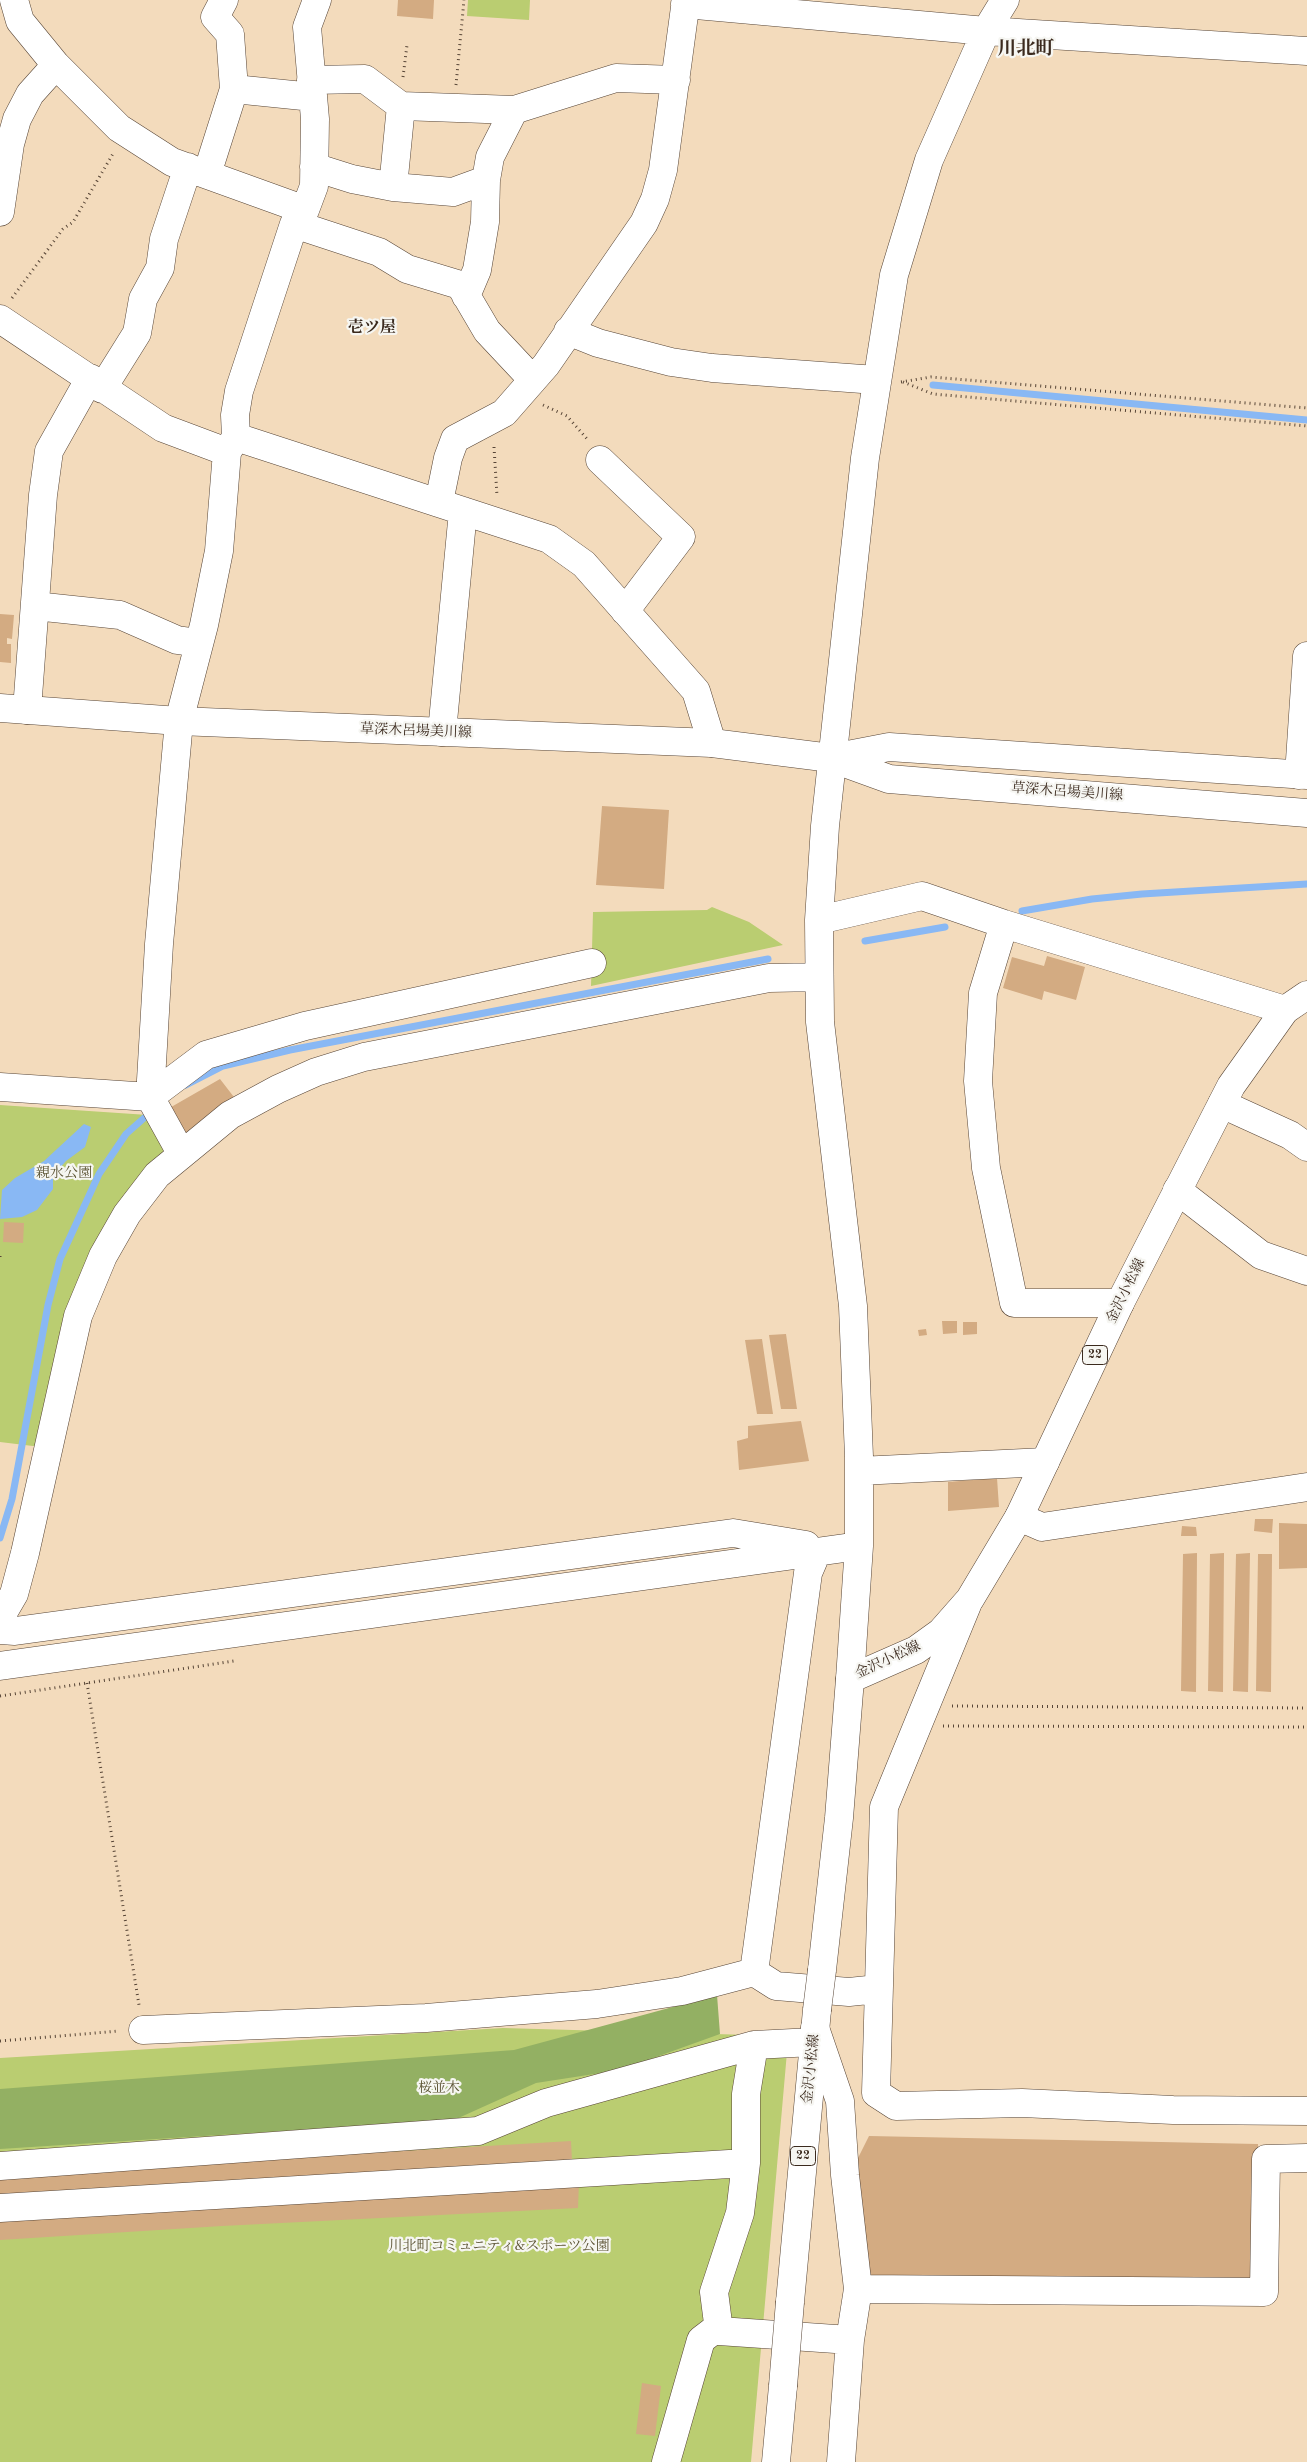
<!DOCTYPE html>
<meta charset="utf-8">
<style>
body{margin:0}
canvas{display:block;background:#f3dbbc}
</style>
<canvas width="1307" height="2462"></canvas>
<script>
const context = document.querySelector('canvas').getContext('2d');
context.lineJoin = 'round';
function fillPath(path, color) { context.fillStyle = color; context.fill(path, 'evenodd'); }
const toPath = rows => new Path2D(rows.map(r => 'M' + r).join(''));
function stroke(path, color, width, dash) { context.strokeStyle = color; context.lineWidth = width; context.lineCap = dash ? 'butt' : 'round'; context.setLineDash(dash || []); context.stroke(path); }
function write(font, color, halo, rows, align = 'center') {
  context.font = font + ' "Old Standard TT","Noto Serif JP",serif'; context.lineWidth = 4.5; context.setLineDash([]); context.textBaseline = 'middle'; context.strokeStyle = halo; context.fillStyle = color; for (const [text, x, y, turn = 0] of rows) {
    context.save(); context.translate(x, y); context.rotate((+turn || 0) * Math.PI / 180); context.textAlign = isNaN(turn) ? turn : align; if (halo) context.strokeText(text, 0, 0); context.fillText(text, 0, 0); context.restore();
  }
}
fillPath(toPath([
 [468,0,530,0,529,20,467,16],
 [712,907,749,922,783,945,591,986,593,912,707,910],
 [0,1105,148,1115,168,1152,156,1158,116,1211,41,1447,0,1442],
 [503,2028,750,2035,787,2052,751,2462,0,2462,0,2058]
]), '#bacd71');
fillPath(toPath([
 [717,1995,720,2034,620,2070,536,2083,454,2120,0,2149,0,2089,514,2050]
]), '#93b063');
fillPath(toPath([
 [84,1124,91,1127,85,1147,66,1161,59,1169,53,1179,53,1189,37,1210,22,1217,0,1219,2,1190,15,1178,44,1161]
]), '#89b8f4');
stroke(toPath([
 [933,385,1307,420],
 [1022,911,1092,899,1142,894,1307,884],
 [865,941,945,927],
 [186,1085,223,1066,290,1050,768,959],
 [0,1538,12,1499,48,1305,60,1259,99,1174,126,1134,152,1111]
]), '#89b8f4', 7);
fillPath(toPath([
 [398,0,434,0,433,19,397,16],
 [0,614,14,615,12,639,7,638,7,644,11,644,11,663,0,662],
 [602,806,669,810,664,889,596,885],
 [1047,956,1085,967,1076,1000,1044,991,1042,1000,1003,988,1012,957,1044,966],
 [220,1079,237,1101,185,1143,166,1110],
 [4,1222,24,1223,23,1243,3,1242],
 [942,1321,957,1321,957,1333,943,1334],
 [963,1322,977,1322,977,1334,963,1335],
 [926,1329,927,1335,919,1336,918,1330],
 [786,1334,797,1409,781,1409,769,1335],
 [762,1339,773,1414,757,1414,745,1340],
 [801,1421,809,1461,739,1470,737,1441,748,1438,748,1426],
 [997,1478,999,1507,948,1511,948,1482],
 [1255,1519,1273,1519,1272,1533,1254,1531],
 [1279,1523,1307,1524,1307,1568,1279,1569],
 [1182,1526,1196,1527,1197,1536,1181,1536],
 [1197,1553,1196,1692,1181,1691,1183,1554],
 [1224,1553,1223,1692,1208,1691,1210,1554],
 [1250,1553,1248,1692,1233,1691,1236,1554],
 [1258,1554,1272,1554,1271,1692,1256,1691],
 [869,2136,1258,2144,1258,2285,872,2283,852,2170],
 [571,2141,572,2161,0,2195,0,2175],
 [579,2181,578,2208,222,2226,0,2240,0,2218],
 [642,2383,661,2386,655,2436,636,2434]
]), '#d3ab82');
const minor = toPath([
 [14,0,20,21,56,65,119,128,172,162,305,210],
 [685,4,986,31,1307,51],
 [311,80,365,79,401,106,514,110,616,78,676,80],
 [234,89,313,97],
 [314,167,352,179,393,187,453,192,486,180,490,157,514,110],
 [207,174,234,89,230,34,215,17,224,0],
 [393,187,401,106],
 [0,212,10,144,17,119,30,94,56,65],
 [294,224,379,252,407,269,460,285,487,331,532,379],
 [466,296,477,270,485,222,486,180],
 [0,319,163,428,227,452],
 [568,331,598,343,671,362,712,368,876,380],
 [102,389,137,333,143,299,160,268,164,239,188,167],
 [236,437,549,539,584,564,696,691,712,743],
 [600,460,681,537,625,611],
 [439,502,448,458,455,439,504,413,546,365,644,223,655,199,663,170,686,0],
 [35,606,120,615,177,640,199,643],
 [27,710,43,495,49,451,90,378],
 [442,732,463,511],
 [1299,775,1307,656],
 [819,920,922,896,1004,924,1285,1010],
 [1004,924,983,993,978,1081,986,1168,1014,1303,1120,1303],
 [0,1087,150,1097,159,944,179,721,204,625,219,551,227,452,236,437,235,415,239,391,294,224,305,210,314,186,315,119,307,27,317,0],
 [1222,1104,1290,1135,1307,1147],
 [181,1153,150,1097,206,1055,305,1026,592,963],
 [1177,1190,1261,1255,1307,1271],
 [859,1471,1045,1462],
 [1019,1517,1042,1527,1307,1487],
 [967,1605,884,1807,876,2093,896,2106,1022,2103,1173,2110,1307,2111],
 [0,1618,14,1594,25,1553,78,1316,103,1256,127,1214,157,1175,230,1115,278,1089,316,1072,364,1057,769,978,819,977],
 [0,1630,15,1631,733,1533,806,1545],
 [0,1666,859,1546],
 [850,1679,859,1546,859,1457,853,1306,820,1022,819,920,825,826,865,458,894,275,929,160,986,31,1005,0],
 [754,1972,808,1573,817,1552],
 [815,2028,840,2101,845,2175,858,2289,850,2340],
 [143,2030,426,2018,597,2004,682,1991,754,1972,776,1986,849,1992,878,1989],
 [813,2042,754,2045,746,2094,746,2163,740,2213,714,2292,719,2331,850,2340,841,2462],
 [0,2166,478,2131,546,2103,754,2045],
 [0,2208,746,2163],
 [858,2289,1264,2292,1266,2159,1307,2158],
 [666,2462,701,2340,718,2327]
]);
const major = toPath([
 [0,708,179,721,712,743,831,758,889,779,1307,813],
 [832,758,889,747,1307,775],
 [822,1970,839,1818,850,1679,916,1650,941,1632,970,1599,1019,1517,1120,1303,1231,1086,1285,1010,1307,995],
 [790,2302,817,2010],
 [776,2462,783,2386]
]);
stroke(minor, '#574536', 29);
stroke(major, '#574536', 29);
stroke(toPath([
 [403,77,407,45],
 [456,85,464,0],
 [12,298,63,229,73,222,114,152],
 [901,382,931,377,1307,408],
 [903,382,933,394,1307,426],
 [543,405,567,416,588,440],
 [494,447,497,496],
 [0,1256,0,1259],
 [87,1683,139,2005],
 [0,1696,234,1661],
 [952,1706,1307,1708],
 [943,1726,1307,1727],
 [0,2041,119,2031]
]), '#574536', 3, [1, 4]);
stroke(minor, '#fff', 28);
stroke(major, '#fff', 28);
const majorBridge = toPath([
 [817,2010,822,1970],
 [783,2386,790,2302]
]);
stroke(majorBridge, '#574536', 29, []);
stroke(majorBridge, '#fff', 28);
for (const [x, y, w] of [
 [1095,1355,25],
 [803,2156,25]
]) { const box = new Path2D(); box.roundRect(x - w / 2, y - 9.5, w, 19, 4); context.fillStyle = '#f6f6f2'; context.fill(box); stroke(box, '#3b2a1e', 1); }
write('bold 12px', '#3b2a1e', null, [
 ["22",1095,1355],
 ["22",803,2156]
]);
write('14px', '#3b2a1e', '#f6f6f2', [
 ["草深木呂場美川線",416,731,2],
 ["草深木呂場美川線",1067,792,4],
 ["金沢小松線",1126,1291,-64],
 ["金沢小松線",888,1660,-25],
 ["金沢小松線",811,2069,-84]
]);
write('14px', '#5b5333', '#f6f6f2', [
 ["親水公園",64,1173],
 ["桜並木",439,2088],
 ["川北町コミュニティ&スポーツ公園",499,2246]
]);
write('bold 16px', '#3b2a1e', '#f6f6f2', [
 ["壱ツ屋",372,328]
]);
write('bold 19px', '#3b2a1e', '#f6f6f2', [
 ["川北町",1026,49]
]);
</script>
